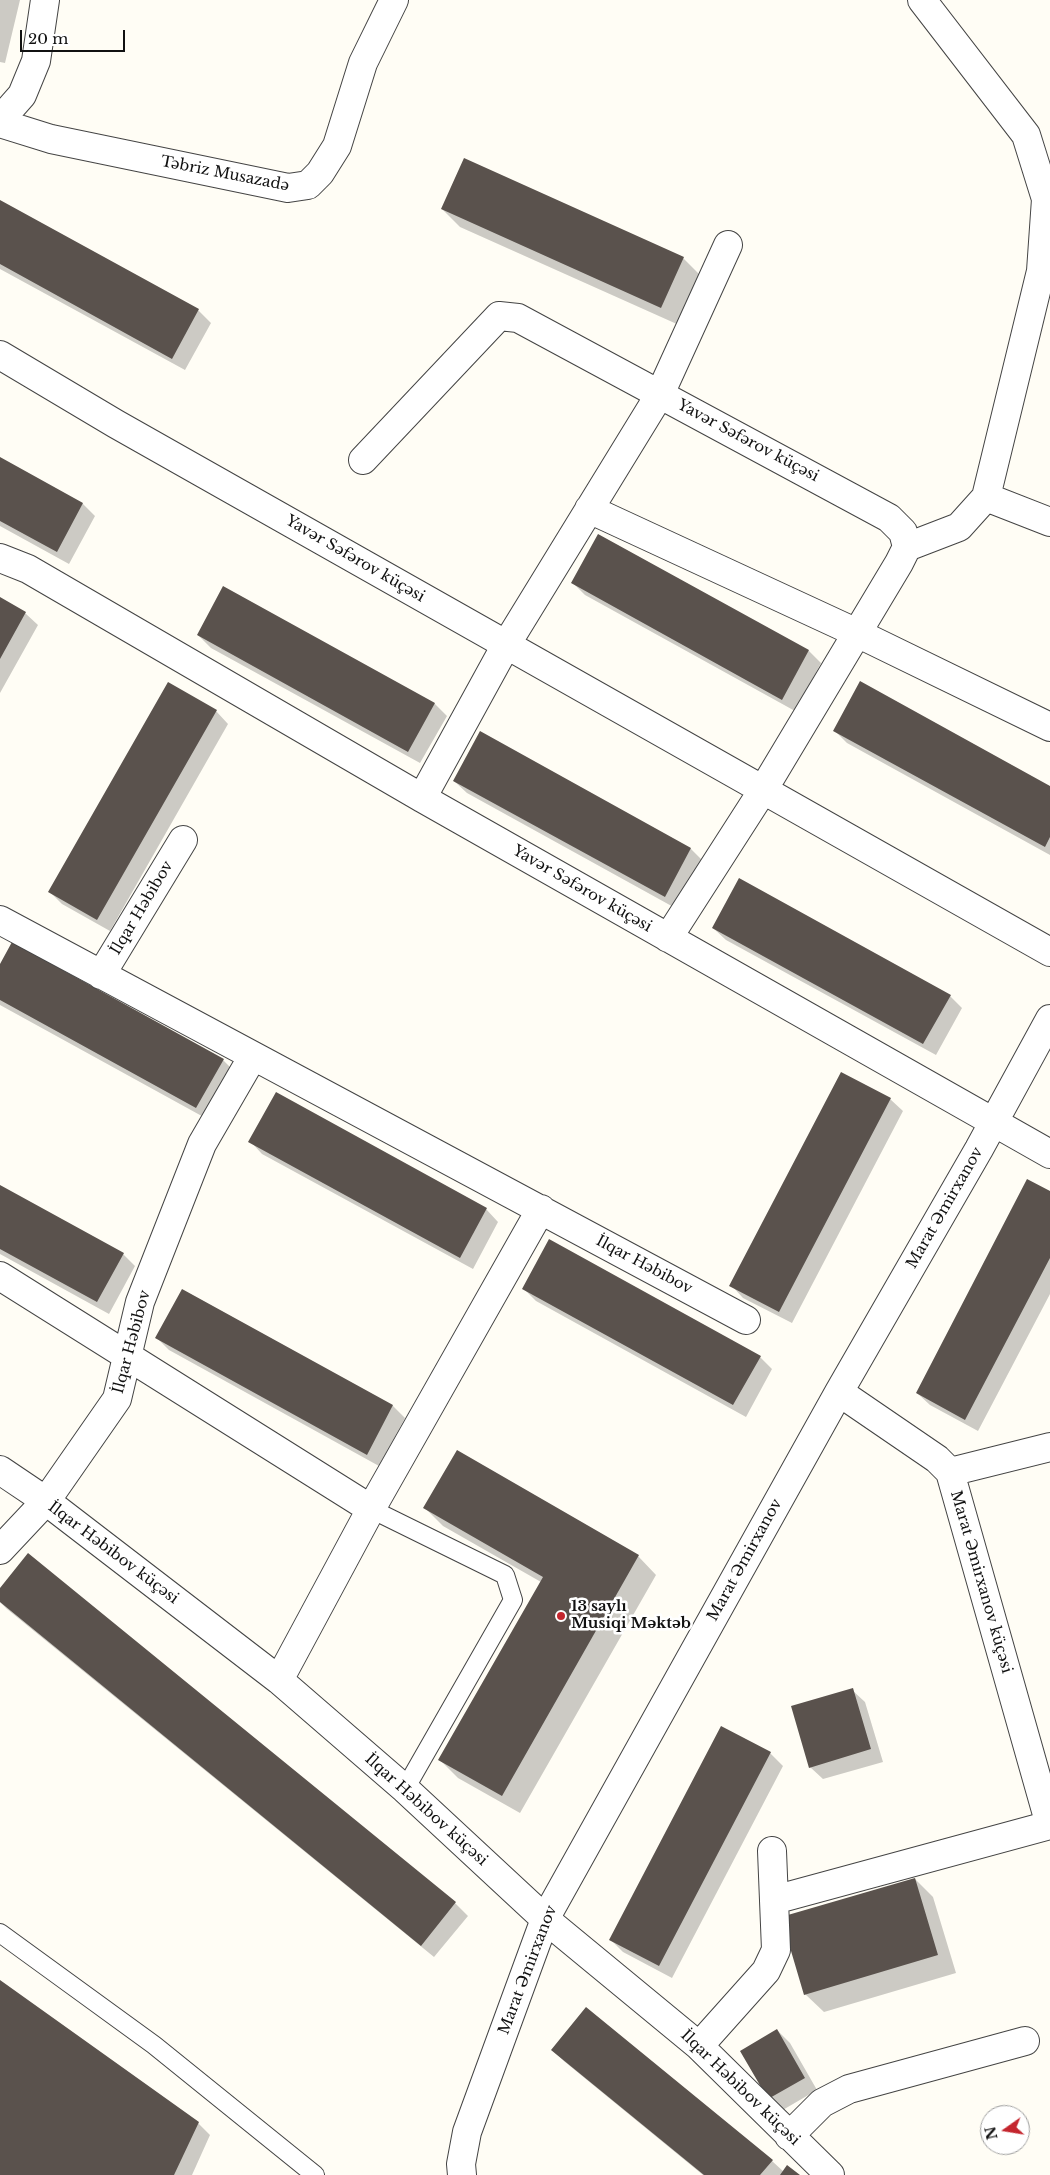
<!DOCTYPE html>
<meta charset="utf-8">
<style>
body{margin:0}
#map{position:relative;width:1050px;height:2175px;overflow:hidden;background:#fffdf5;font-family:"Libre Baskerville",serif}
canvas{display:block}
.north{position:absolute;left:980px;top:2105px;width:50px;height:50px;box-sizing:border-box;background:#fff;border:1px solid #a0a0a0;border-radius:50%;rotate:257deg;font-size:14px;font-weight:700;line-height:20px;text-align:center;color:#111}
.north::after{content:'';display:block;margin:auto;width:18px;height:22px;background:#c4262e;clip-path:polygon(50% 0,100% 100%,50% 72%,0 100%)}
.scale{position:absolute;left:20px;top:30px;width:105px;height:22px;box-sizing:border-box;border:2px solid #111;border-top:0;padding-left:6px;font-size:15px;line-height:18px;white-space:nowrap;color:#111;-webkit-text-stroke:4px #fff;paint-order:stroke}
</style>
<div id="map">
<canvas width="1050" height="2175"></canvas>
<div class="north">N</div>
<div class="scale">20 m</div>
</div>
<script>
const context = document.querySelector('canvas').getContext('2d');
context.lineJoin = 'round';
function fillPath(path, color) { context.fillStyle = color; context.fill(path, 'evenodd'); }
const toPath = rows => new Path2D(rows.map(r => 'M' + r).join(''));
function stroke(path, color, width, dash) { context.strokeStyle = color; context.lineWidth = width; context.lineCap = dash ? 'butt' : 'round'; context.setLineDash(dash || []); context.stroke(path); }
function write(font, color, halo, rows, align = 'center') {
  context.font = font + ' "Libre Baskerville",serif'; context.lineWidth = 5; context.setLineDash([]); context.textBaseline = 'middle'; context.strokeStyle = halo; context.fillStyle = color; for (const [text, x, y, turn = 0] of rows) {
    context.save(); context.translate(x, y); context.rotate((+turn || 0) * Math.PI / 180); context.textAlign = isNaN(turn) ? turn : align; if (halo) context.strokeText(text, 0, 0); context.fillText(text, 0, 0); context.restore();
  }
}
fillPath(toPath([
 [0,0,20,0,5,63,0,62],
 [0,201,198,310,211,323,185,370,0,269],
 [442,209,683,258,701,276,679,325,460,227],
 [0,458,83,504,95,516,69,564,0,526],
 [599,535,809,651,821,663,795,711,585,595,573,583],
 [0,599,25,613,38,625,0,693],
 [198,635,435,704,447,716,420,763,211,648],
 [216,711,228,724,110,931,62,904,50,892],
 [834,730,1050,787,1050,855,847,743],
 [481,733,691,849,703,861,677,909,467,793,454,781],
 [713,928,950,996,962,1008,936,1055,726,940],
 [0,967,223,1060,235,1072,209,1120,0,1005],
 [890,1099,903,1111,792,1323,743,1298,731,1285],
 [250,1141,486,1209,498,1222,473,1269,262,1154],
 [0,1186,123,1254,135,1266,109,1314,0,1254],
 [1050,1192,1050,1294,978,1431,930,1405,917,1393],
 [524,1289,760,1357,772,1369,746,1417,536,1301],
 [183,1290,393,1406,405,1418,379,1466,169,1350,157,1338],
 [425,1508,638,1556,656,1575,520,1813,458,1778,440,1760,541,1582,443,1526],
 [28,1555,455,1903,468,1916,434,1957,7,1609,0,1602,0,1590],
 [852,1690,865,1702,883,1762,823,1779,810,1767],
 [721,1728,770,1753,783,1766,672,1978,623,1952,611,1940],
 [915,1879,933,1897,956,1973,824,2012,805,1994],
 [0,1982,198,2123,210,2135,192,2175,0,2175],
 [777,2030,790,2043,817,2090,781,2111,769,2099],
 [552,2050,772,2161,784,2172,798,2175,703,2175,565,2062]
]), '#0003');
fillPath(toPath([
 [464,158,684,257,661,308,441,209],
 [0,200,199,309,172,359,0,264],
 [0,457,83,503,57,552,0,521],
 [598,534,809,650,782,700,571,583],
 [223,586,435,703,408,752,197,635],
 [0,597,26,612,0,659],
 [860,681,1050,786,1050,837,1045,847,833,731],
 [168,682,217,710,97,920,48,892],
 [480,731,691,848,665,897,453,781],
 [739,878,951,995,923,1044,712,928],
 [12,942,224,1059,196,1108,0,1000,0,964],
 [841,1072,891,1098,779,1312,729,1286],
 [276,1092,487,1208,460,1258,248,1142],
 [1027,1179,1050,1191,1050,1258,965,1420,916,1393],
 [0,1185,124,1253,97,1302,0,1249],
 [549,1239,761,1356,733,1405,522,1289],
 [182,1289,393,1405,367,1455,155,1338],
 [457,1450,639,1555,502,1796,438,1760,543,1577,423,1508],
 [28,1553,456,1902,421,1946,0,1602,0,1588],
 [853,1688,871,1749,809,1768,791,1706],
 [721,1726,771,1752,659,1966,609,1940],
 [915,1878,938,1955,804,1995,781,1917],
 [0,1980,199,2122,174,2175,0,2175],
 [586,2007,773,2160,760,2175,704,2175,551,2050],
 [777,2029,805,2078,768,2099,740,2051],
 [787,2165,800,2175,780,2175]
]), '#5a524d');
const lane = toPath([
 [371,1509,505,1575,513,1600,405,1789],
 [0,1933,154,2045,315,2175]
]);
const street = toPath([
 [0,120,22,95,36,61,45,0],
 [0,123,51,139,288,188,308,185,320,173,337,146,363,63,394,0],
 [0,355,116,424,1050,952],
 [363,460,499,316,518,318,889,518,903,532,907,547,899,563,763,790,668,938],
 [986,497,1050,522],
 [589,509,857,633,1050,727],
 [907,547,959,527,986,497,1041,271,1046,199,1026,135,922,0],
 [0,558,28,569,422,798,1050,1154],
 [422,798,506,645,660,394,728,245],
 [0,920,746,1320],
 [101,975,183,840],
 [0,1276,371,1509],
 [839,1392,937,1459,950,1472,1050,1825],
 [0,1470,46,1501,279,1680,405,1789,545,1919,699,2046,830,2175],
 [950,1472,1050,1447],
 [0,1550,46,1501,117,1399,140,1302,202,1144,253,1056],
 [279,1680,371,1509,541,1209],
 [774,1900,1050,1825],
 [699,2046,766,1971,776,1950,772,1851],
 [789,2136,822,2103,849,2089,1025,2041],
 [462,2175,461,2164,467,2132,545,1919,839,1392,979,1149,1050,1019]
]);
stroke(lane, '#444', 20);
stroke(street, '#444', 30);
stroke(lane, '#fff', 18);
stroke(street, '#fff', 28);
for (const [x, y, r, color] of [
 [561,1616,5,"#c4262e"]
]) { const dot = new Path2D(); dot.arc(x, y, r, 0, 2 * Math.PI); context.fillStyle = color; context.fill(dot); stroke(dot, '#fff', 2); }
write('15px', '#111', '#fff', [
 ["Təbriz Musazadə",225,174,11],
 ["Yavər Səfərov küçəsi",748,441,28],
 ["Yavər Səfərov küçəsi",355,559,30],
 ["Yavər Səfərov küçəsi",582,889,30],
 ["İlqar Həbibov",142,908,-59],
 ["Marat Əmirxanov",945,1208,-60],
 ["İlqar Həbibov",644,1265,28],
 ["İlqar Həbibov",132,1342,-75],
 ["İlqar Həbibov küçəsi",113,1553,37],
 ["Marat Əmirxanov",745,1560,-61],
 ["Marat Əmirxanov küçəsi",981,1582,74],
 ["İlqar Həbibov küçəsi",426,1810,42],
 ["Marat Əmirxanov",528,1970,-69],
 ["İlqar Həbibov küçəsi",740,2088,44]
]);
write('bold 15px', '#111', '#fff', [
 ["13 saylı",571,1607],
 ["Musiqi Məktəb",571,1624]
], 'left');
</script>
